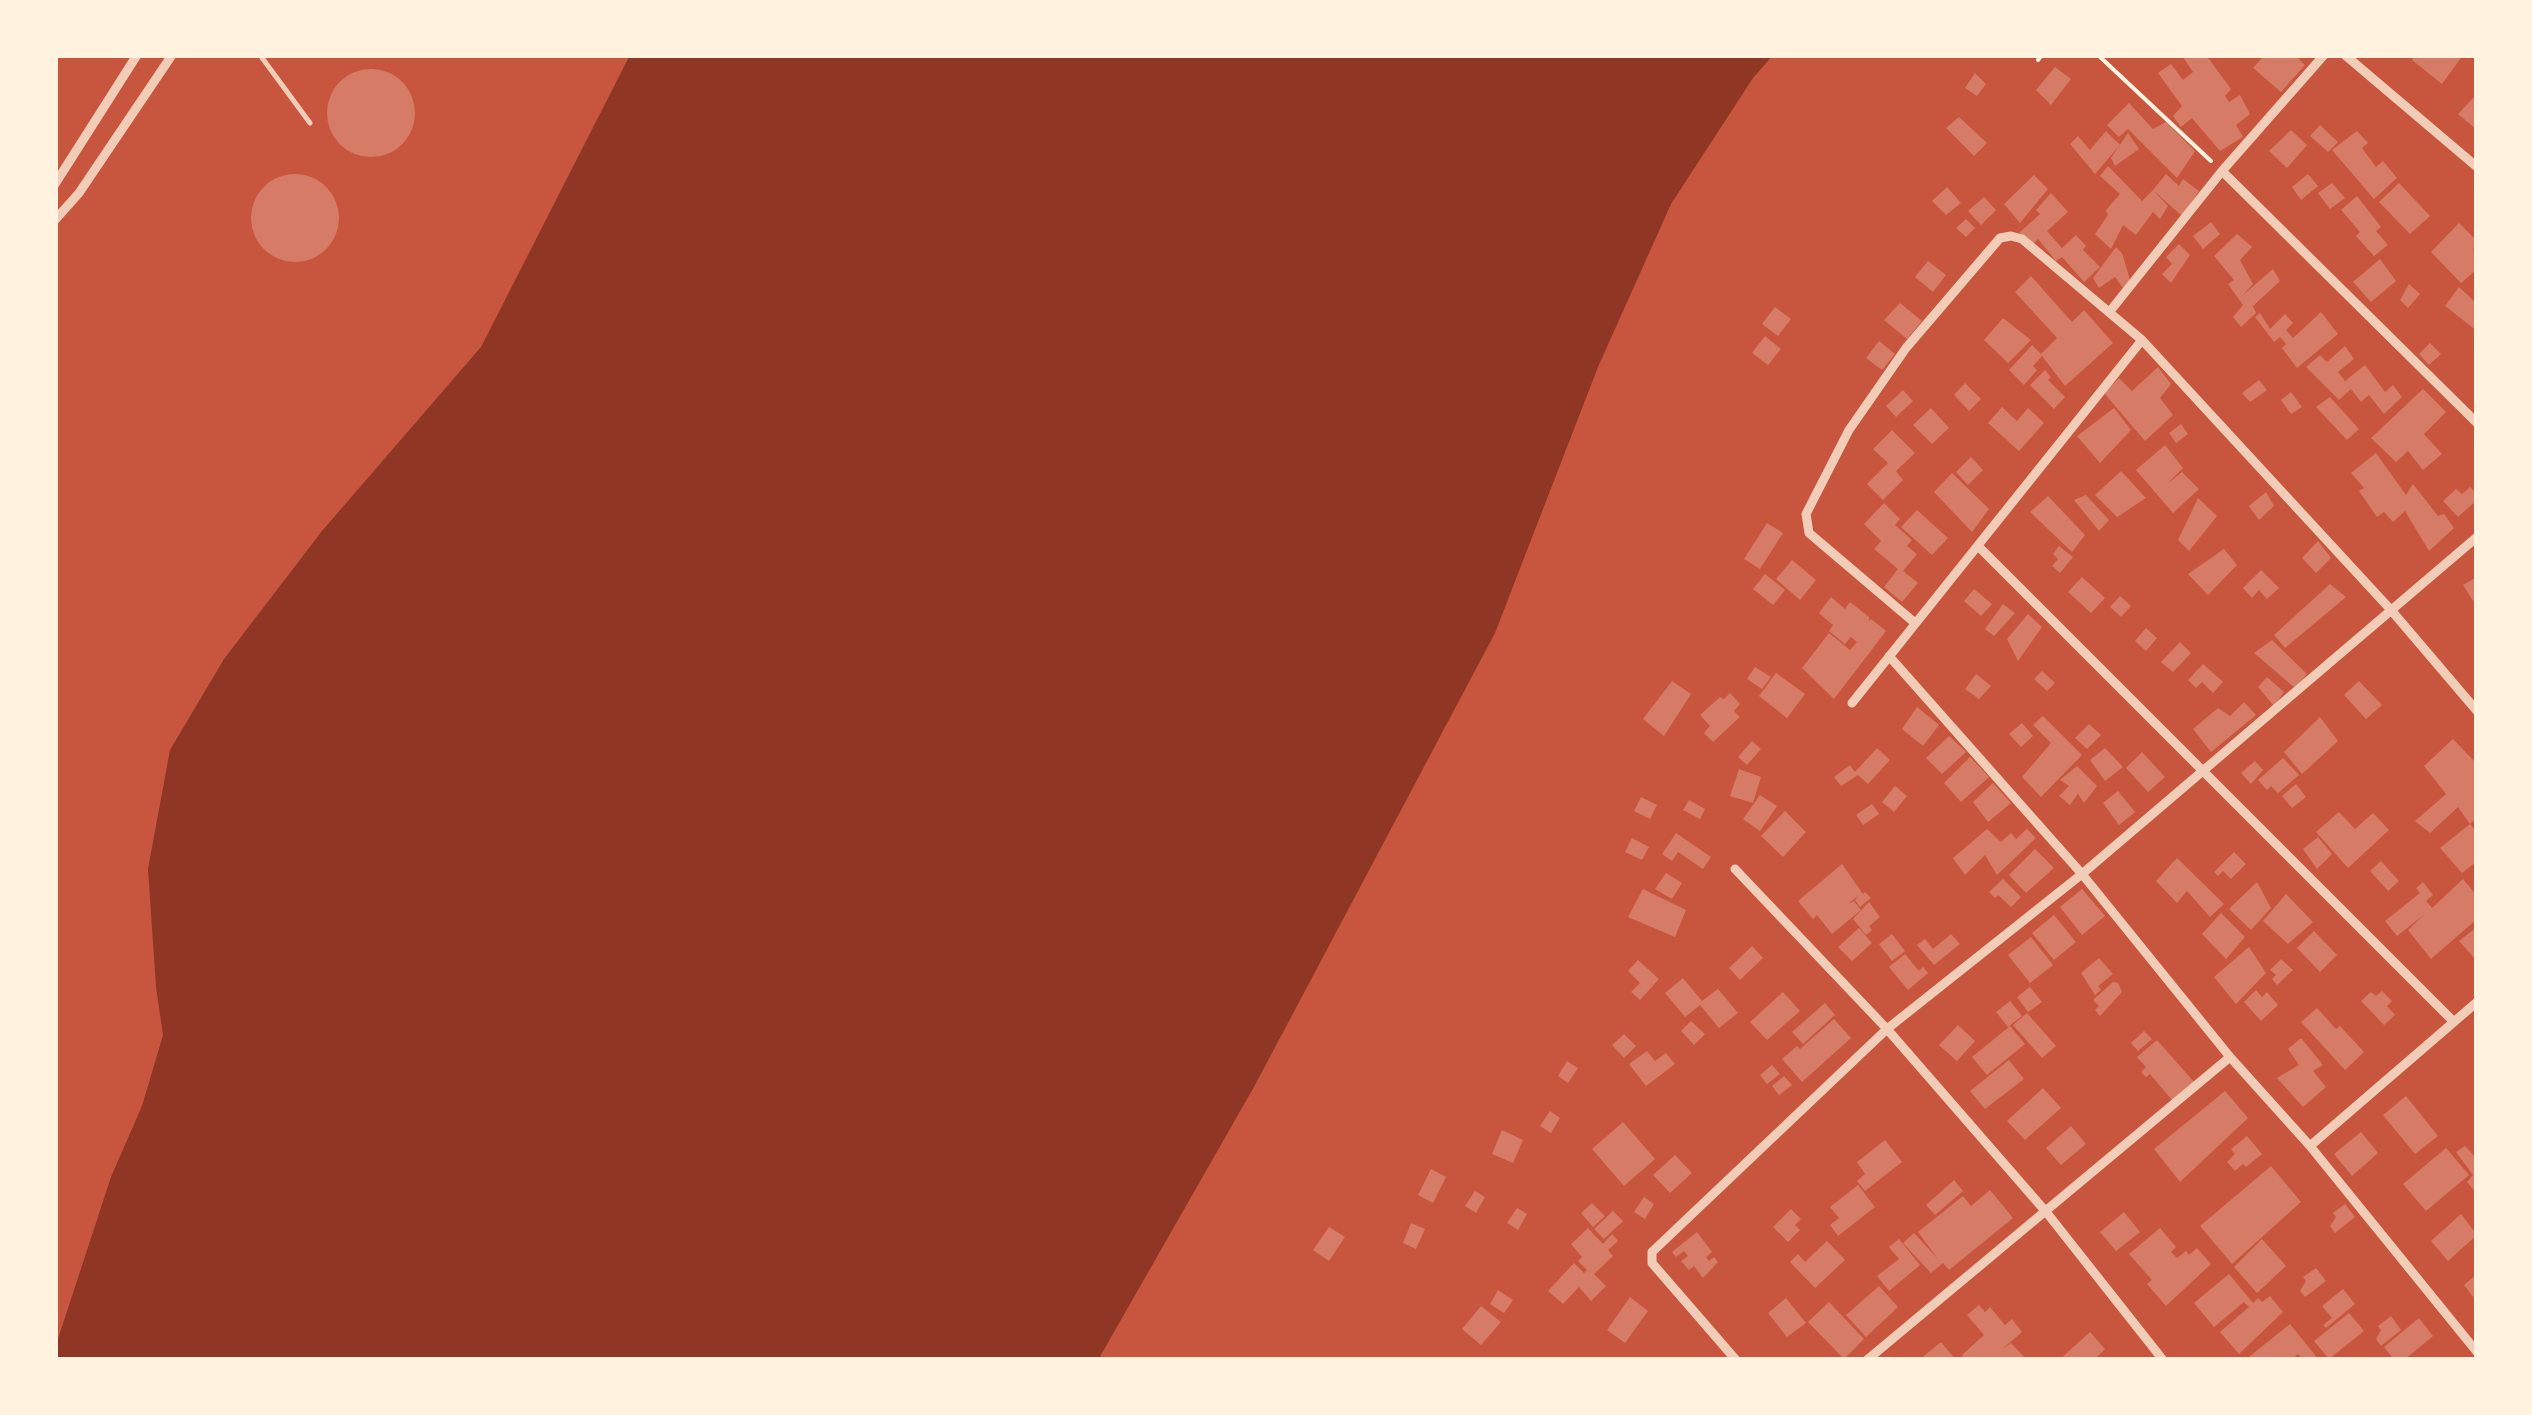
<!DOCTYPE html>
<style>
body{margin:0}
#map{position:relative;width:2532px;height:1415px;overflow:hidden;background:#c8553d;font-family:"Roboto Condensed",sans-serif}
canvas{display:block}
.frame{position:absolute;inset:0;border:58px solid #fff3e0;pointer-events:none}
</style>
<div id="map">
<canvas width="2532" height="1415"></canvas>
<div class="frame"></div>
</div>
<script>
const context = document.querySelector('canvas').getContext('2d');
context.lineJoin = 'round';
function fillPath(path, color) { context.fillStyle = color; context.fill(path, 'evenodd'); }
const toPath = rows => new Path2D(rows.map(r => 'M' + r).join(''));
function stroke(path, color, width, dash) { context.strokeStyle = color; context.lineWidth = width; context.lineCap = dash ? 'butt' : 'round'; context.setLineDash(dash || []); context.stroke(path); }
fillPath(toPath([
 [630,55,1773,55,1753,78,1671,204,1598,367,1495,633,1255,1085,1098,1360,55,1360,55,1348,111,1177,142,1106,163,1035,156,987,148,869,170,750,224,659,322,531,481,347]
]), '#8f3625');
fillPath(toPath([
 [2185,55,2206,55,2231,89,2225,96,2229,102,2240,95,2250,114,2236,125,2243,137,2220,151,2192,118,2181,127,2173,116,2182,106,2158,73,2171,64,2183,80,2193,72,2183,57],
 [2265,55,2295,55,2305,65,2281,92,2253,68],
 [2416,55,2463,55,2442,84,2412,60],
 [2055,67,2071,79,2051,105,2036,90],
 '327 113a44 44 0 1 1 88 0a44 44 0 1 1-88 0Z',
 [1975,73,1986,84,1977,96,1965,88],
 [2477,94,2477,130,2458,114],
 [2129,103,2153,129,2166,122,2195,151,2177,178,2128,129,2119,137,2107,125],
 [1959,117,1987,143,1974,156,1946,128],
 [2320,125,2338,142,2328,152,2310,136],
 [2291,130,2307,145,2287,168,2269,151],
 [2106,131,2120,145,2095,174,2070,144,2078,136,2090,150],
 [2357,131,2368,143,2362,148,2376,167,2383,161,2397,178,2374,199,2332,150],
 [2128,133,2139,149,2115,166,2111,158],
 [2108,166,2142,201,2153,190,2168,206,2160,219,2153,212,2136,235,2123,225,2111,249,2095,234,2108,215,2106,210,2120,194,2100,176],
 [2166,174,2179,186,2183,179,2199,191,2182,216,2153,190],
 [2308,174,2318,186,2301,200,2292,187],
 '251 218a44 44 0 1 1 88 0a44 44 0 1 1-88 0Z',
 [2034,175,2048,189,2020,223,2004,204],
 [2332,183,2345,198,2330,209,2318,193],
 [2399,183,2430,216,2410,234,2379,202],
 [1947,187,1961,203,1946,215,1932,201],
 [2051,193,2068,212,2047,231,2062,248,2076,235,2086,246,2083,250,2100,267,2084,282,2062,257,2056,261,2038,239,2033,244,2019,233,2040,214,2036,210],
 [2357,196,2381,227,2376,231,2388,245,2374,256,2356,236,2360,232,2341,210],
 [1984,197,1996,210,1981,225,1968,211],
 [1966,219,1975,228,1966,237,1956,228],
 [2211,222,2220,234,2203,249,2193,236],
 [2459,223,2477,241,2473,249,2477,252,2477,269,2461,283,2431,252],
 [2237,234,2252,247,2240,260,2253,284,2242,296,2273,269,2280,281,2253,306,2256,313,2241,327,2233,317,2243,305,2228,284,2234,280,2214,256],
 [2179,244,2190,255,2171,283,2162,274,2172,264,2166,257],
 [2116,247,2122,253,2130,280,2123,288,2115,277,2099,288,2093,278],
 [2380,259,2396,281,2371,302,2353,282],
 [1928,261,1946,275,1933,292,1915,277],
 [2031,276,2072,322,2084,310,2113,343,2065,386,2042,356,2033,366,2037,370,2024,385,2009,370,2032,345,2041,354,2057,338,2015,292],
 [2409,284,2420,294,2408,308,2400,300],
 [2459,287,2477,304,2477,331,2445,306],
 [1900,303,1922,321,1907,339,1884,320],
 [1775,307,1791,319,1778,336,1762,324],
 [2321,312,2338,334,2297,368,2282,348,2286,344,2280,337,2274,342,2255,317,2260,313,2270,329,2285,314,2293,323,2286,330,2293,338],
 [2003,318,2031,340,2008,363,1984,340],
 [1765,336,1781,349,1768,365,1752,353],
 [1879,341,1895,354,1882,370,1866,358],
 [2430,343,2441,354,2429,365,2419,354],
 [2345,346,2354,359,2338,372,2345,381,2365,365,2385,392,2393,385,2402,397,2384,414,2369,395,2361,402,2351,389,2339,400,2306,367,2320,355,2327,362],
 [2158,367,2171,384,2160,398,2173,415,2145,441,2104,393,2119,378,2132,391],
 [2045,370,2051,377,2048,380,2065,397,2054,409,2030,385],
 [2259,380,2267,390,2250,402,2242,393],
 [1965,383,1981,399,1969,411,1954,395],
 [2423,389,2446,412,2424,434,2442,454,2423,470,2408,451,2396,462,2371,438],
 [1903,390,1913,401,1896,417,1886,406],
 [2291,392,2302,407,2291,414,2281,400],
 [2330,397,2359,429,2347,440,2316,407],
 [2002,407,2017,421,2028,408,2044,423,2019,451,1988,423],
 [1931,408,1949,428,1932,444,1913,425],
 [2114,408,2131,430,2100,463,2077,436],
 [2181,424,2188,434,2176,443,2169,433],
 [1892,430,1915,453,1896,471,1903,480,1883,500,1867,484,1888,463,1873,449],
 [2165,445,2183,468,2167,484,2182,472,2199,489,2173,513,2136,470],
 [2376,453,2406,495,2413,484,2438,516,2444,514,2454,528,2429,551,2405,511,2393,522,2384,512,2377,517,2359,491,2364,488,2351,473],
 [1971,457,1983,470,1968,485,1956,472],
 [2121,471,2146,498,2117,517,2095,495],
 [1952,473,1989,509,1972,532,1934,492],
 [2470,487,2477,494,2477,500,2458,517,2443,501,2456,489,2462,494],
 [2266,492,2274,506,2259,520,2249,506],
 [2086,495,2109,520,2099,531,2074,500],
 [2048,496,2085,535,2072,552,2030,512],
 [2198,498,2217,516,2189,551,2178,540],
 [1884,503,1900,519,1895,525,1912,540,1907,546,1917,554,1903,571,1918,583,1902,602,1884,587,1898,569,1874,549,1881,541,1864,524],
 [1917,510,1948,538,1932,555,1901,527],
 [1767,523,1783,533,1760,569,1744,559],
 [2318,541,2331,558,2316,573,2302,558],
 [2059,546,2073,557,2060,573,2052,566,2058,559,2053,554],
 [2224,549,2237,565,2208,595,2188,574],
 [1792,560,1816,580,1800,600,1776,579],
 [2261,570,2279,588,2267,599,2259,590,2252,598,2243,588],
 [1765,574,1785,590,1773,605,1753,589],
 [2082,577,2105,598,2091,613,2068,592],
 [2477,577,2477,607,2463,585],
 [2330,584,2346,597,2285,648,2274,635],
 [1974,589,1992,604,1981,616,1964,601],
 [2120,596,2131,606,2121,617,2110,607],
 [1831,597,1845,609,1850,602,1869,617,1869,621,1871,619,1886,631,1834,699,1802,668,1829,633,1850,650,1857,642,1851,637,1845,644,1829,631,1833,625,1819,613],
 [2003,604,2015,613,1994,636,1985,629],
 [2028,614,2042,627,2018,661,2007,639],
 [2146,628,2157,638,2146,651,2135,641],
 [2272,640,2307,674,2295,688,2254,653],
 [2180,642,2191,653,2173,672,2161,662],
 [2203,664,2223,682,2213,693,2202,682,2196,688,2188,680],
 [1755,667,1771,677,1762,689,1747,679],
 [2042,671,2055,683,2047,691,2034,679],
 [1776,673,1805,694,1787,718,1759,696],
 [1976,674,1991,686,1979,699,1965,689],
 [2267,677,2284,692,2274,706,2258,687],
 [1672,681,1691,694,1664,736,1643,719],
 [2359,681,2382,705,2366,719,2344,695],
 [1730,693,1740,704,1734,711,1740,717,1713,742,1704,733,1710,726,1700,715,1720,697,1724,699],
 [2244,702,2256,715,2211,752,2193,729,2218,708,2230,716],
 [1917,707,1939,725,1923,746,1902,729],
 [2043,716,2082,755,2041,797,2022,777,2051,743,2033,725],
 [2320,717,2338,741,2302,774,2284,752],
 [2022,723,2033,736,2021,747,2009,734],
 [2089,724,2101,735,2087,749,2075,738],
 [1949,736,1966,752,1942,774,1926,758],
 [2453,739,2477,764,2477,818,2470,824,2458,807,2430,833,2415,821,2446,794,2424,766],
 [1752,741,1761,749,1747,765,1738,757],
 [1877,748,1890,760,1868,784,1858,775,1841,786,1834,777,1850,765,1855,772],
 [2105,748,2123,767,2105,781,2090,760],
 [2142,752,2165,777,2148,792,2126,768],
 [1970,757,1989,777,1961,802,1944,783],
 [2283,758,2299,775,2278,793,2271,786,2267,790,2258,780],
 [2255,761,2263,770,2251,784,2241,773],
 [2077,766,2097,786,2084,803,2078,794,2070,805,2059,796,2069,786,2060,780],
 [1739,769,1761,777,1753,803,1730,796],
 [1993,783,2011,803,1988,822,1973,802],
 [2296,784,2306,797,2292,808,2282,796],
 [1895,786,1907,796,1894,812,1882,802],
 [2118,791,2135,812,2119,825,2103,803],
 [1760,795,1777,806,1760,831,1743,819],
 [1641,797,1657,805,1650,819,1634,811],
 [1689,800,1705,809,1700,819,1683,810],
 [1872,804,1879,814,1863,825,1856,815],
 [1785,811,1806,832,1783,857,1761,836],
 [2339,812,2355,829,2373,813,2389,830,2348,868,2316,832],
 [2470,824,2477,833,2477,861,2462,873,2440,848],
 [1987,829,2001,842,2011,833,2016,839,2027,829,2036,838,1997,875,1985,855,1965,875,1953,858],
 [1676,833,1711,857,1703,869,1678,852,1672,861,1662,854],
 [2318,837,2332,854,2317,869,2303,849],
 [1632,838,1649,847,1642,860,1625,852],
 [2035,849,2054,868,2026,893,2009,875],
 [2234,852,2246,864,2231,879,2223,871,2218,876,2214,872],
 [2177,858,2224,904,2210,917,2187,891,2177,903,2156,881],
 [2381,861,2399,881,2388,891,2370,871],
 [1842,864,1863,894,1865,892,1871,898,1860,907,1855,900,1859,895,1848,904,1854,901,1861,910,1832,934,1817,915,1813,919,1798,901],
 [1666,873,1682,883,1672,899,1655,889],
 [2003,879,2021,897,2011,907,1998,895,1995,898,1989,892],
 [2463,879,2477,896,2477,919,2431,959,2408,930,2425,914,2397,936,2385,921,2420,893,2416,888,2423,882,2433,895,2426,901,2432,908],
 [2257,882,2271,908,2251,930,2229,909],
 [1643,889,1686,910,1675,937,1628,917],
 [2082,889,2105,916,2082,935,2060,907],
 [2286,894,2313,922,2288,944,2263,921],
 [1869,902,1880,917,1869,926,1872,930,1866,935,1853,919],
 [2221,913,2245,937,2226,959,2202,934],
 [2054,915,2076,942,2054,960,2032,933],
 [2477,927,2477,961,2459,941],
 [1859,928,1872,943,1852,961,1838,947],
 [2314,931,2337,955,2320,972,2297,948],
 [1892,934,1905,951,1892,961,1879,944],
 [1951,934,1960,944,1934,965,1917,945,1925,939,1933,949],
 [2031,937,2053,965,2030,983,2008,955],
 [1752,946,1763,958,1740,980,1729,968],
 [2249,947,2266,973,2236,1004,2214,977],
 [1905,954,1919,971,1923,967,1928,973,1908,990,1889,967],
 [2099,958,2113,974,2098,986,2101,990,2095,995,2081,973],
 [2281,959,2293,970,2277,985,2272,979,2276,975,2270,970],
 [1638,960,1659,979,1640,1000,1631,992,1640,983,1628,971],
 [1683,978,1702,1001,1718,989,1738,1013,1719,1028,1700,1005,1685,1017,1665,993],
 [2113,982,2118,983,2122,992,2100,1016,2095,1010,2099,1006,2093,1000],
 [2030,987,2042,1002,2028,1012,2017,997],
 [2256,990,2262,997,2267,992,2278,1005,2261,1021,2244,1002],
 [2382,991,2392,1001,2387,1006,2395,1015,2384,1025,2361,1001,2371,992,2376,996],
 [1783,992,1800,1011,1767,1040,1750,1022],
 [2010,1001,2022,1016,2008,1027,1996,1012],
 [1825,1003,1835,1015,1803,1044,1792,1032],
 [2317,1008,2336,1029,2340,1026,2364,1052,2345,1070,2301,1022],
 [2027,1013,2056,1046,2042,1058,2013,1025],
 [1834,1019,1851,1038,1802,1082,1782,1059,1797,1046,1800,1049],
 [1691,1021,1705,1034,1694,1045,1681,1031],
 [1958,1025,1975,1041,1957,1061,1939,1045],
 [2010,1026,2025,1044,1987,1075,1972,1057],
 [2144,1031,2152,1039,2138,1051,2131,1043],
 [1624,1034,1636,1046,1624,1058,1612,1045],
 [2301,1038,2323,1065,2313,1071,2326,1087,2303,1107,2277,1078,2299,1065,2288,1049],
 [2157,1040,2194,1082,2172,1100,2150,1074,2146,1077,2141,1072,2146,1067,2137,1057],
 [1647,1051,1655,1061,1666,1053,1675,1064,1646,1086,1629,1064],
 [2009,1060,2024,1079,1985,1109,1970,1091],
 [1567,1061,1578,1068,1568,1083,1558,1076],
 [1772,1065,1780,1074,1767,1084,1760,1075],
 [1784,1076,1792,1085,1779,1095,1772,1086],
 [2043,1088,2061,1108,2025,1140,2007,1121],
 [2225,1091,2248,1118,2180,1182,2154,1149],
 [2406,1096,2438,1136,2415,1154,2383,1115],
 [1550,1111,1560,1118,1551,1133,1540,1126],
 [1623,1122,1655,1159,1624,1186,1592,1149],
 [2071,1126,2086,1144,2061,1165,2046,1148],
 [1502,1130,1523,1140,1513,1163,1492,1154],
 [2361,1132,2378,1153,2352,1176,2334,1154],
 [2247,1136,2262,1154,2246,1167,2243,1164,2235,1171,2227,1162,2235,1154,2231,1149],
 [1885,1140,1902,1162,1865,1191,1857,1181,1865,1174,1857,1162],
 [2465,1146,2477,1159,2477,1194,2467,1182,2473,1175,2456,1152],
 [2446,1148,2469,1175,2426,1211,2403,1184],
 [1675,1155,1692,1173,1670,1193,1653,1175],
 [2271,1166,2301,1202,2232,1264,2200,1226],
 [1431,1169,1446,1177,1433,1203,1418,1195],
 [1954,1180,1963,1191,1935,1215,1926,1205],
 [1858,1185,1875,1207,1838,1236,1830,1225,1839,1218,1830,1207],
 [1990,1190,2013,1218,1949,1270,1943,1263,1931,1273,1903,1243,1914,1233,1938,1259,1918,1232,1963,1196,1971,1206],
 [1475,1191,1485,1197,1476,1213,1465,1206],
 [1644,1197,1654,1204,1645,1219,1634,1212],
 [1592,1203,1605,1216,1593,1227,1581,1213],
 [2345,1204,2355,1217,2335,1233,2330,1226,2336,1217,2333,1213],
 [1517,1208,1527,1214,1518,1230,1507,1223],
 [1791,1209,1801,1219,1795,1225,1800,1230,1788,1242,1773,1227],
 [1613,1211,1623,1221,1604,1239,1594,1229],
 [2124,1212,2140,1232,2116,1251,2100,1232],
 [2461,1214,2477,1235,2448,1261,2431,1241],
 [1411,1223,1425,1229,1416,1249,1403,1243],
 [1329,1227,1345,1237,1329,1261,1313,1250],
 [1588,1228,1603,1244,1612,1234,1618,1241,1608,1250,1613,1256,1594,1274,1606,1286,1591,1301,1579,1287,1563,1304,1548,1291,1574,1263,1584,1273,1587,1270,1578,1261,1582,1257,1571,1244],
 [2160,1228,2176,1247,2171,1252,2177,1258,2186,1251,2189,1255,2197,1248,2211,1264,2166,1306,2147,1284,2152,1280,2129,1254],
 [1697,1232,1712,1252,1706,1257,1709,1261,1714,1257,1718,1262,1703,1278,1694,1266,1689,1270,1681,1261,1688,1256,1684,1251,1676,1257,1672,1252],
 [1899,1239,1920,1265,1889,1291,1877,1276,1899,1259,1889,1247],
 [2262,1239,2286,1266,2257,1293,2234,1267],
 [1827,1241,1845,1260,1815,1288,1790,1262,1798,1254,1805,1262],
 [2316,1268,2326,1281,2305,1297,2300,1291,2306,1281,2303,1277],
 [2229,1274,2253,1303,2258,1298,2262,1302,2270,1296,2283,1312,2239,1354,2220,1332,2249,1307,2244,1302,2214,1327,2194,1303],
 [2477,1274,2477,1302,2464,1285],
 [1879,1286,1898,1307,1866,1337,1846,1315],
 [2343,1289,2355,1304,2326,1328,2323,1325,2332,1318,2322,1306],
 [1498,1290,1513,1300,1504,1313,1490,1304],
 [1630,1297,1648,1311,1625,1343,1607,1330],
 [1786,1298,1806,1323,1787,1337,1768,1313],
 [1829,1302,1864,1339,1844,1359,1808,1322],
 [1979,1305,1985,1312,1990,1307,2005,1325,2012,1319,2022,1332,2001,1350,2011,1343,2027,1360,1963,1358,1962,1355,1984,1335,1967,1315],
 [1481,1306,1501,1322,1481,1345,1462,1329],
 [2349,1313,2364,1331,2329,1359,2314,1341],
 [2391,1316,2401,1330,2381,1346,2376,1339,2381,1330,2378,1326],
 [2419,1318,2433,1336,2404,1360,2394,1360,2384,1347],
 [2290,1324,2319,1360,2302,1360,2298,1354,2291,1360,2245,1360],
 [2090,1332,2105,1349,2096,1358,2059,1360],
 [1941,1342,1956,1360,1919,1360]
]), '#d67c66');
stroke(toPath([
 [2098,55,2211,161],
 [2038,60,2042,55]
]), '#fff3e0', 4);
stroke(toPath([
 [260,55,310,123]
]), '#f1ccb7', 5);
stroke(toPath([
 [2345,55,2477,167],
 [2222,171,2477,423],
 [55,184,137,55],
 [55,220,79,193,172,55],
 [2111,310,2222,171,2324,55],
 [1978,546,2454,1022],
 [1915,623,1809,533,1806,514,1849,430,1906,348,2000,238,2011,236,2022,239,2142,340,2391,610,2477,711],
 [1889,656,2082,874,2230,1057,2310,1146,2477,1352],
 [1852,703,2142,340],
 [1735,869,1887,1029,2047,1213,2163,1360],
 [2310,1146,2477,1002],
 [1736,1360,1652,1263,1652,1252,1887,1029,2082,874,2477,537],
 [1867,1360,2230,1057]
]), '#f1ccb7', 9);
</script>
